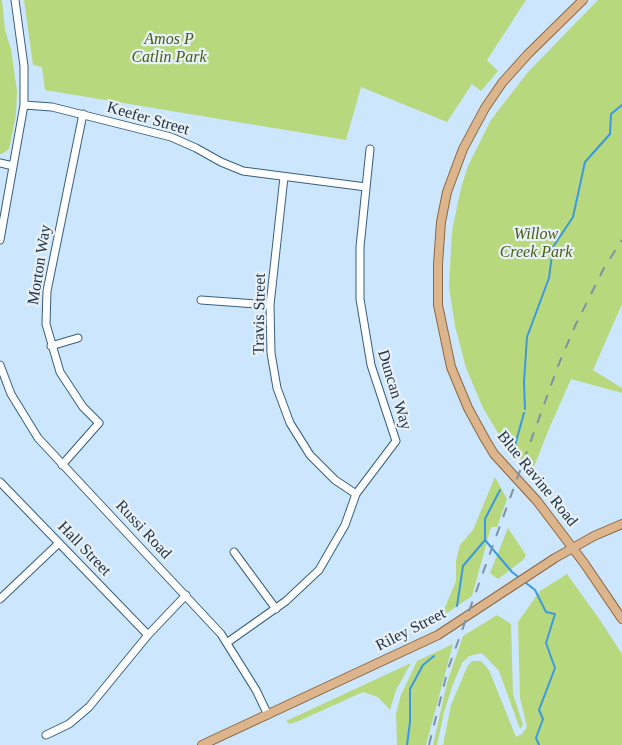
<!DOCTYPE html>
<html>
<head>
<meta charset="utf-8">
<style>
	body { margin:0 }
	canvas { display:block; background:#cce6fd }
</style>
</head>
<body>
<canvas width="622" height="745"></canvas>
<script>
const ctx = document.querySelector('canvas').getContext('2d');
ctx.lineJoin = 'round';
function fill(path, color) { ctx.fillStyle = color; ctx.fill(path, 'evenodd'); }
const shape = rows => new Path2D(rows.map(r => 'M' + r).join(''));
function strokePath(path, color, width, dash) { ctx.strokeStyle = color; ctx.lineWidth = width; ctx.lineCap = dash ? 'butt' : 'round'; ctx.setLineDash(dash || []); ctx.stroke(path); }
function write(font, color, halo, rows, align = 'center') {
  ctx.font = font + ' "Times New Roman",serif'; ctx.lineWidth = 4.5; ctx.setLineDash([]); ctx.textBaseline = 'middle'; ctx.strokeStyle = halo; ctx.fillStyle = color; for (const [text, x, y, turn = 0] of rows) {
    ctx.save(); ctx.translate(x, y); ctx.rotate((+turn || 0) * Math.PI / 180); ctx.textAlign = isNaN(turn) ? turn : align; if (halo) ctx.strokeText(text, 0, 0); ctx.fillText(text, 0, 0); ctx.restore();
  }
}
const green = shape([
	[0,0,2,0,5,30,11,49,17,91,16,115,9,149,2,154,0,154],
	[24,0,526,0,487,60,498,71,481,91,472,84,447,122,361,87,346,140,45,90,42,67,33,65],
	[598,0,622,0,622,304,593,370,622,388,622,393,571,379,548,431,532,472,498,433,483,408,466,368,455,326,449,287,452,231,461,188,468,166,491,120,528,72],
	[495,477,507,499,497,527,491,527,472,596,441,617,456,581,456,561,460,545,473,530],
	[508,528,526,555,523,560,498,579,490,573],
	[567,574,600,620,622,654,622,745,443,745,451,705,467,667,472,661,481,661,489,670,516,737,522,734,527,727,520,698,518,622,540,591],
	[497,615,511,624,513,694,523,725,520,729,499,671,482,653,469,656,462,663,453,684,444,712,437,745,433,745,447,683,463,636],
	[453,644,426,745,397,745,396,714,401,695,417,661],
	[411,663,396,690,390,710,378,697,363,692,301,720,290,724,286,721]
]);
const stream = shape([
	[525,409,524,382,527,337,549,278,553,247,573,217,585,162,610,134,611,114,622,105],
	[514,449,524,413],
	[485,540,512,572,535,590,546,612,555,614,546,643,555,668,539,710,543,719,536,738,539,745],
	[457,606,463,566,485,540,485,519,500,490],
	[407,745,410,722,410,689,423,665,434,656]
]);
const minor = shape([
	[24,105,52,107,171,137,196,148,221,162,243,171,366,187],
	[0,163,13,166],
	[284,177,270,305,271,353,277,388,290,423,310,455,335,480,356,494],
	[0,240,24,105,24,66,15,0],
	[201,300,270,305],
	[51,346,78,338],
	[0,365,11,394,38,438,221,634,256,690,268,715],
	[62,465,99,423,83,407,60,372,46,324,47,291,83,114],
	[0,482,148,635],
	[234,552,276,609],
	[0,599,59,543],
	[228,642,286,601,319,570,345,525,356,494,396,441,371,365,360,299,360,247,370,149],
	[46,735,69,724,89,707,148,635,186,595]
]);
const major = shape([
	[583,0,528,54,502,83,485,108,463,149,447,192,441,222,438,264,438,305,451,367,468,408,485,439,494,454,537,501,584,563,622,619],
	[202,745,438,635,555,558,594,536,622,524]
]);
const rail = shape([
	[429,745,448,669,558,366,575,326,604,268,622,240]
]);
const parkNames = [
	["Amos P",169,40],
	["Catlin Park",169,58],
	["Willow",536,235],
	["Creek Park",536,253]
];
const streetNames = [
	["Keefer Street",148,119,16],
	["Morton Way",40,265,-81],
	["Travis Street",260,314,-89],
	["Duncan Way",394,390,73],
	["Blue Ravine Road",537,479,51],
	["Russi Road",143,530,47],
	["Hall Street",84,549,46],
	["Riley Street",411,630,-27]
];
fill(green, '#b7d87d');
strokePath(stream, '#3a99e1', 2);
strokePath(minor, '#375f7f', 9);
strokePath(major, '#8b6841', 10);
strokePath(minor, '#fff', 7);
strokePath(major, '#dcb58c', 8);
strokePath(rail, '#7d93a6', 2, [10, 10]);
write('italic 16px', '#475d13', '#e8f1f8', parkNames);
write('16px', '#223342', '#e8f1f8', streetNames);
</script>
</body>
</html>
